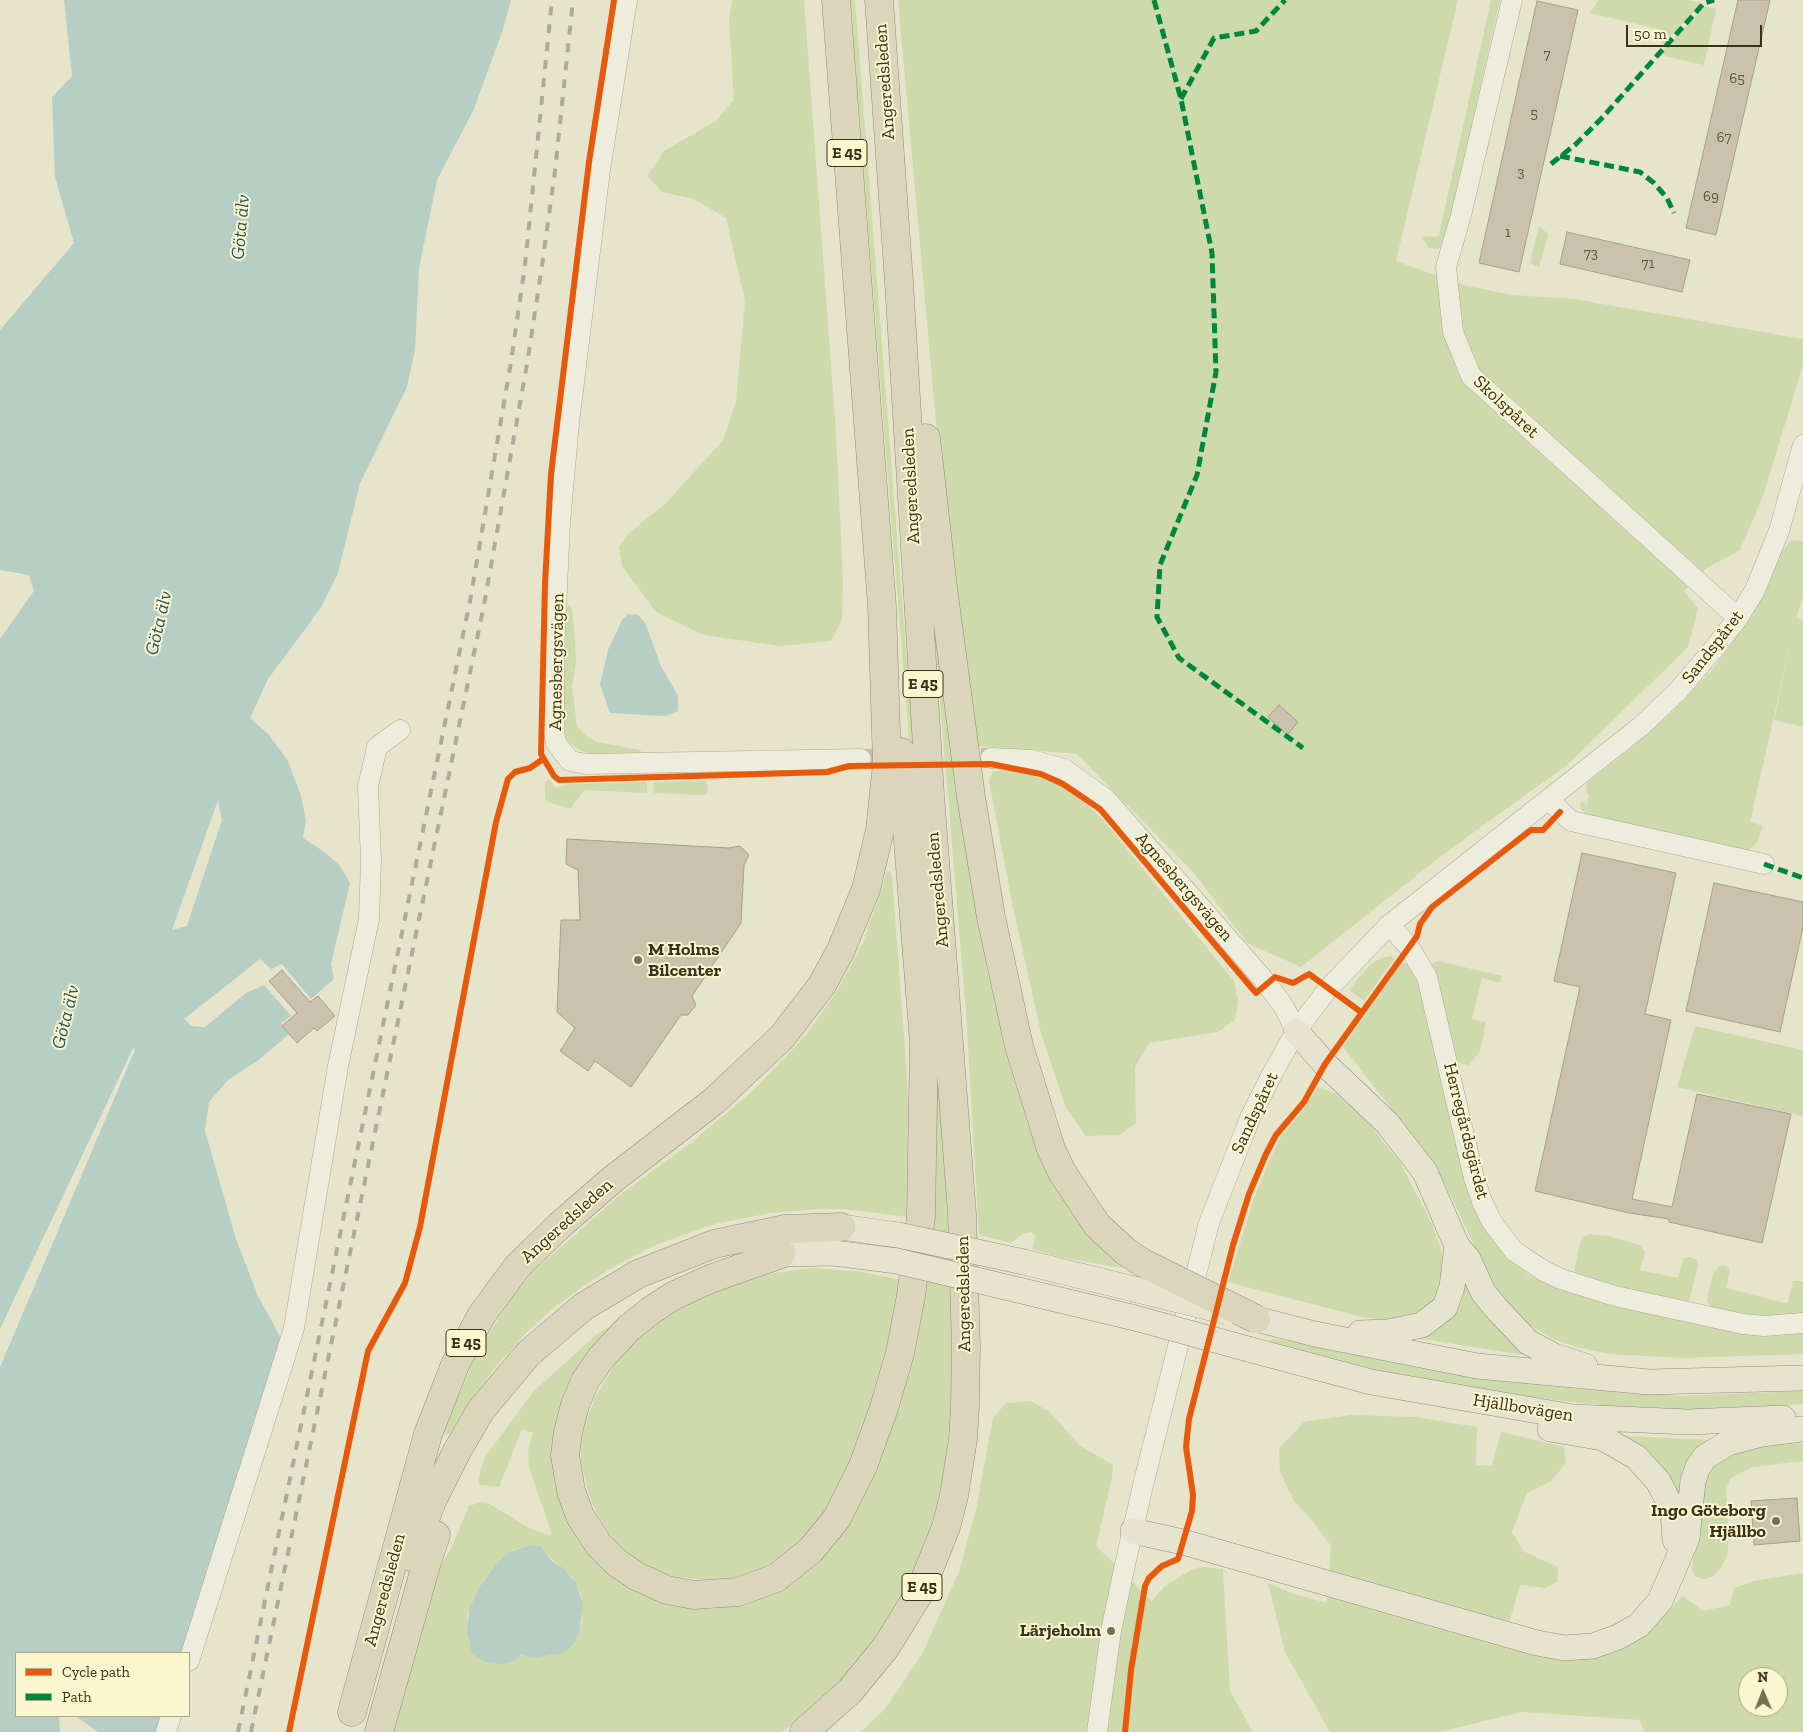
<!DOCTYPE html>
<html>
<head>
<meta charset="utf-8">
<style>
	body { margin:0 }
	#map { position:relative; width:1803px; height:1732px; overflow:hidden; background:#e6e4cb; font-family:"Zilla Slab",serif }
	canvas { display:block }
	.legend { position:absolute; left:15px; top:1652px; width:175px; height:65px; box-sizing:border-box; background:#f9f6d0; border:1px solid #ada788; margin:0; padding:6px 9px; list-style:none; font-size:15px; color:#3b311b }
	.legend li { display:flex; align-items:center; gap:10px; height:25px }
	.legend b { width:25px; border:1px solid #ada788 }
	.north { position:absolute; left:1738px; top:1667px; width:50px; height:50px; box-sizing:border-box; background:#f9f6d0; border:1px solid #ada788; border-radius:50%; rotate:359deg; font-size:14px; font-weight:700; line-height:20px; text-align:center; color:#3b311b }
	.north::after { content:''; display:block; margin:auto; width:18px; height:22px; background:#777059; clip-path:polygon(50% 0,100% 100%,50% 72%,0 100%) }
	.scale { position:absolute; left:1626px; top:25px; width:136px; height:22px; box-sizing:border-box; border:2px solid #3b311b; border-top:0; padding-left:6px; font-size:15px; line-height:18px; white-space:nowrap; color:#3b311b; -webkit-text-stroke:4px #f9f6d0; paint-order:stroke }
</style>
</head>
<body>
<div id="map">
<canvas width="1803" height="1732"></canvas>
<ul class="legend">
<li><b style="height:6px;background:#e8590c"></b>Cycle path</li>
<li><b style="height:6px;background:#00873e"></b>Path</li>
</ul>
<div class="north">N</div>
<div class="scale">50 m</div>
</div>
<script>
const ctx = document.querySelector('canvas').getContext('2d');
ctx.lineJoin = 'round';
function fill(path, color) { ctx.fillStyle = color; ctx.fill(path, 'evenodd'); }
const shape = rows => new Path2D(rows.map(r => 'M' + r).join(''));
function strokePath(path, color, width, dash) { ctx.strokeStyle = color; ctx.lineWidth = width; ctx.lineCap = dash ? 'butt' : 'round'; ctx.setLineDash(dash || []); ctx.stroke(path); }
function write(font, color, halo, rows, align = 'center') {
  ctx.font = font + ' "Zilla Slab",serif'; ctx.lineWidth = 4; ctx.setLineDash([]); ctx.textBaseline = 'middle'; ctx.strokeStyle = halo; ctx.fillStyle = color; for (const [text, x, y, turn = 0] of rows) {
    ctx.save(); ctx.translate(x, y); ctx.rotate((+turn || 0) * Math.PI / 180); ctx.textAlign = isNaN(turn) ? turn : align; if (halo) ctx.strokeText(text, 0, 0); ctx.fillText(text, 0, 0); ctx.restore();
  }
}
const green = shape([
	[732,0,804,0,836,432,843,580,842,620,831,641,781,646,703,635,656,612,622,566,619,547,628,534,667,502,723,440,736,401,745,301,726,218,694,199,662,192,647,176,664,151,716,121,734,99,729,21],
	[850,0,855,0,951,1225,952,1347,950,1421,945,1468,937,1508,910,1582,878,1636,843,1680,800,1719,781,1732,391,1732,437,1571,451,1549,469,1506,481,1502,488,1503,529,1528,549,1535,552,1534,529,1468,528,1450,533,1433,522,1429,499,1487,480,1485,478,1482,480,1472,485,1457,534,1391,598,1333,617,1323,567,1389,558,1411,552,1455,557,1487,571,1526,590,1555,628,1586,660,1602,678,1607,713,1609,749,1603,786,1588,816,1563,840,1536,862,1500,873,1473,905,1378,919,866],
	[536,1545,572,1577,581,1595,582,1623,559,1654,533,1658,469,1644,467,1615,479,1586,496,1564,509,1552,526,1546],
	[898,0,1458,0,1396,261,1463,285,1512,295,1574,299,1803,339,1803,365,1763,496,1740,550,1707,568,1684,591,1698,609,1688,647,1567,765,1441,856,1301,967,1247,943,1194,873,1077,754,965,745],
	[1491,0,1500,0,1444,246,1438,249,1429,248,1422,238,1426,236,1436,237,1439,235],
	[1599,0,1687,0,1702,3,1662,45,1663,30,1590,13],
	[1705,6,1716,9,1704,65,1665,56,1661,53],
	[1539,226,1548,234,1539,268,1530,263],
	[1791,540,1803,541,1803,598,1796,618,1803,620,1803,727,1774,720,1793,632,1750,822,1763,826,1757,843,1745,852,1587,815,1580,808,1581,802,1587,804,1589,794,1586,793,1587,783,1634,746,1672,712,1713,669,1742,629,1781,552],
	[928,558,1015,1067,1123,1268,1060,1257,1032,1249,1036,1236,1031,1232,1022,1234,1011,1243,979,1235,966,1012],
	[569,605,572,608,575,642,576,662,572,687,577,726,585,735,597,742,640,750,644,755,592,755,575,748,565,737,562,686,565,610],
	[1008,770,1041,773,1064,781,1104,821,1234,981,1238,1001,1235,1020,1218,1032,1149,1043,1135,1067,1136,1123,1119,1135,1086,1136,1066,1108,1041,1033,1012,903,989,781,993,771],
	[549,779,555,788,571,784,647,782,647,793,584,790,571,808,567,808,548,802,545,798,545,782],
	[706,781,708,786,706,795,654,793,653,791,654,782],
	[887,871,890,871,892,876,906,1062,910,1134,908,1217,845,1209,818,1209,771,1213,714,1224,658,1244,613,1267,585,1285,556,1306,530,1329,492,1371,450,1433,445,1435,443,1431,477,1353,512,1297,532,1273,621,1194,692,1142,755,1089,808,1033,839,988,863,943],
	[1385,957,1392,956,1394,959,1364,1001,1349,990,1367,968,1375,961],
	[1438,961,1502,976,1500,983,1482,978,1472,1019,1486,1022,1480,1051,1469,1065,1459,1063,1455,1059,1439,983,1432,966,1433,963],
	[1402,963,1409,964,1417,977,1433,1034,1513,1260,1527,1274,1545,1283,1572,1292,1803,1331,1803,1354,1683,1358,1610,1354,1576,1347,1553,1339,1519,1319,1498,1296,1449,1192,1430,1158,1343,1047],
	[1695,1026,1803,1050,1803,1116,1677,1087],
	[1318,1087,1336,1094,1370,1125,1401,1164,1432,1224,1445,1262,1439,1297,1423,1314,1396,1321,1358,1316,1228,1282,1254,1198,1271,1157,1281,1136,1301,1113],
	[1589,1234,1608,1236,1640,1245,1645,1252,1640,1270,1678,1278,1683,1258,1689,1257,1697,1260,1698,1266,1689,1301,1682,1302,1588,1281,1575,1274,1574,1270,1580,1243,1582,1237],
	[1720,1266,1726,1266,1730,1270,1726,1288,1785,1303,1788,1302,1793,1281,1803,1281,1803,1315,1752,1317,1711,1308,1707,1301,1713,1273],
	[811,1268,856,1271,903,1280,879,1384,849,1469,817,1526,782,1557,760,1570,737,1578,717,1581,678,1577,660,1572,632,1557,619,1546,599,1518,589,1495,581,1462,581,1440,585,1424,595,1398,614,1366,645,1328,703,1292,759,1275],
	[1464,1277,1530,1356,1422,1339],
	[1272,1338,1497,1379,1557,1387,1680,1396,1803,1391,1803,1404,1699,1410,1620,1407,1508,1395,1395,1375,1271,1343],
	[1030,1401,1050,1412,1079,1445,1113,1465,1112,1478,1096,1546,1152,1601,1164,1587,1192,1569,1204,1567,1223,1569,1230,1691,1253,1732,861,1732,886,1708,922,1654,959,1572,976,1510,993,1418,1006,1403],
	[1350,1415,1416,1417,1477,1427,1476,1465,1492,1466,1501,1432,1564,1447,1566,1463,1551,1481,1527,1493,1512,1532,1523,1551,1558,1567,1557,1582,1545,1588,1520,1585,1506,1633,1559,1647,1653,1625,1683,1596,1703,1611,1730,1605,1734,1588,1754,1581,1803,1573,1803,1732,1644,1732,1640,1720,1522,1712,1439,1732,1330,1732,1285,1652,1268,1583,1294,1594,1327,1603,1331,1546,1315,1524,1294,1501,1280,1472,1279,1448,1304,1422],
	[1748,1677,1778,1677,1778,1707,1748,1707],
	[1623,1437,1626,1436,1711,1440,1679,1495],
	[1803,1443,1803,1461,1752,1467,1731,1478,1726,1489,1729,1540,1727,1555,1720,1569,1712,1577,1704,1579,1696,1577,1692,1570,1702,1479,1722,1456,1765,1446]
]);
const water = shape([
	[64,0,511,0,502,32,474,109,437,180,419,268,415,350,407,387,360,483,338,573,320,609,268,679,250,718,269,735,288,761,301,796,306,821,303,838,326,853,340,866,350,883,331,964,334,979,311,999,282,964,271,969,260,959,184,1019,192,1026,205,1027,246,993,264,985,291,1016,281,1023,289,1034,260,1059,228,1080,209,1102,205,1131,236,1239,258,1296,281,1338,182,1653,16,1653,16,1716,59,1716,60,1732,0,1732,0,1367,134,1052,134,1046,0,1329,0,639,34,591,29,575,0,570,0,330,74,243,55,177,52,97,72,76],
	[218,800,222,820,187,926,172,930],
	[628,614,638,615,645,623,661,666,678,696,678,711,665,716,610,713,600,684,608,650,622,620],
	[536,1545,541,1547,552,1561,563,1568,576,1583,583,1605,579,1632,575,1642,566,1651,559,1654,533,1658,521,1655,514,1661,501,1664,486,1662,472,1654,467,1631,469,1610,479,1587,496,1564,509,1552,527,1546],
	[76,1716,162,1716,156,1732,98,1732]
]);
const building = shape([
	[1738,0,1770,0,1716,235,1686,228,1738,0],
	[1537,1,1578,10,1519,272,1479,263,1537,1],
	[1567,232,1690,260,1682,292,1560,264,1567,232],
	[1279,705,1298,722,1287,735,1268,717,1279,705],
	[567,839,729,848,740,846,749,855,744,865,741,923,692,996,696,1005,688,1015,681,1015,631,1087,595,1061,588,1071,560,1051,575,1028,557,1012,561,920,580,920,578,870,566,864,567,839],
	[1582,853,1676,873,1645,1014,1671,1020,1632,1199,1672,1207,1697,1094,1791,1114,1762,1243,1669,1222,1669,1219,1629,1213,1535,1191,1580,987,1554,981,1582,853],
	[1714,883,1803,902,1803,927,1780,1032,1686,1011,1714,883],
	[282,970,310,1002,318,996,335,1016,317,1031,314,1028,297,1043,282,1026,297,1013,269,981,282,970],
	[1797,1498,1800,1541,1754,1545,1751,1501,1797,1498]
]);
const minorTunnel = shape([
	[861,759,991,758]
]);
const minor = shape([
	[627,0,600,170,569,423,560,522,554,652,554,733,556,743,570,761,586,764,861,759],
	[1512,0,1461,215,1446,267,1453,332,1471,376,1738,618],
	[991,758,1032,760,1064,769,1106,799,1264,980,1284,1007,1296,1031],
	[1549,800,1571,821,1764,864],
	[1389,925,1409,947,1427,977,1474,1178,1483,1204,1492,1222,1514,1251,1544,1271,1561,1279,1615,1296,1743,1324,1764,1326,1803,1323],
	[189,1661,294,1328,338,1066,369,919,371,860,368,786,377,747,400,730],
	[166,1732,171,1716],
	[1097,1732,1111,1631,1124,1569,1144,1481,1209,1223,1250,1118,1271,1076,1296,1031,1328,989,1389,925,1640,727,1678,691,1712,651,1738,618,1755,590,1779,531,1803,445]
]);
const major = shape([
	[1296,1031,1325,1064,1387,1123,1425,1172,1457,1246,1468,1259,1483,1292,1496,1308,1528,1342,1554,1356,1585,1366],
	[841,1227,898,1235],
	[781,1254,834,1253,897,1261],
	[1256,1319,1315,1334,1477,1366,1649,1382,1803,1378],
	[1360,1333,1388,1332,1422,1325,1445,1307,1452,1287,1457,1246],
	[1248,1349,1371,1382,1573,1417,1688,1422,1783,1418],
	[1550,1429,1603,1438,1636,1457,1658,1481,1673,1510,1675,1540],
	[1133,1531,1183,1542,1537,1643,1564,1648,1593,1646,1618,1637,1639,1625,1660,1601,1687,1538,1693,1481,1698,1467,1705,1457,1728,1443,1762,1434,1803,1429]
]);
const highway = shape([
	[926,438,943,588,971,797,991,917,1019,1046,1051,1149,1062,1172,1097,1225,1125,1251,1143,1263],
	[781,1254,710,1279,673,1296,650,1311,629,1328,601,1358,585,1381,575,1405,568,1432,565,1455,571,1491,580,1516,599,1545,616,1562,636,1576,667,1590,694,1595,738,1592,776,1578,811,1550,837,1518,863,1466,884,1408,900,1353,911,1296,921,1216,924,1043,901,752],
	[411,1557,432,1501,457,1451,481,1410,528,1354,583,1307,638,1274,714,1244,785,1229,841,1227],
	[352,1712,428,1434,455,1365,481,1316,517,1267,560,1225,613,1179,714,1101,782,1037,822,985,841,950,866,889,880,830,887,764,882,606,836,0],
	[379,1732,426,1565,436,1535],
	[804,1732,850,1691,886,1647,920,1592,946,1527,954,1496,963,1439,965,1406,966,1346,962,1214,930,795,899,282,879,0]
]);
const rail = shape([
	[238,1732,470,601,511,362,525,265,552,0],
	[251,1732,484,605,527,364,542,266,555,171,573,0]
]);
const majorBridge = shape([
	[898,1235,1024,1262,1227,1312],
	[897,1261,1135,1318,1248,1349]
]);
const highwayBridge = shape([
	[1143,1263,1256,1319]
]);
const quiet = shape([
	[1154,0,1181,99,1212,253,1216,372,1197,475,1160,565,1157,617,1179,658,1303,748],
	[1181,99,1214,38,1256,31,1285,0],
	[1560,156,1640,172,1654,183,1667,198,1674,213],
	[1551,164,1576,144,1601,119,1704,3,1714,0],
	[1764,864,1803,878]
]);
const cycleway = shape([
	[614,0,589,162,551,474,545,584,541,754,554,776,559,780,827,772,849,766,991,764,1041,774,1063,784,1100,809,1256,993,1275,977,1293,983,1309,974,1361,1012],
	[289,1732,368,1351,405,1283,420,1227,496,822,508,779,515,772,530,768,543,759],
	[1125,1732,1131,1670,1145,1586,1149,1578,1162,1566,1178,1559,1192,1511,1193,1495,1186,1447,1189,1419,1233,1245,1249,1194,1266,1154,1276,1135,1304,1102,1325,1064,1417,936,1420,924,1432,907,1531,830,1543,830,1560,812]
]);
const markers = [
	[638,960,5,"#777059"],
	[1776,1521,5,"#777059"],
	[1111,1631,5,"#777059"]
];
const numberNames = [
	["7",1547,55],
	["65",1737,79],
	["5",1534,114],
	["67",1724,138],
	["3",1521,173],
	["69",1711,197],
	["1",1508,233],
	["73",1591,254],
	["71",1648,264]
];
const shields = [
	[847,153,40],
	[923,684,40],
	[466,1343,40],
	[922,1587,40]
];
const shieldNames = [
	["E 45",847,153],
	["E 45",923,684],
	["E 45",466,1343],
	["E 45",922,1587]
];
const streetNames = [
	["Angeredsleden",885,82,-94],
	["Skolspåret",1506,407,43],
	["Angeredsleden",911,486,-93],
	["Sandspåret",1713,647,-52],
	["Agnesbergsvägen",557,662,-89],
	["Agnesbergsvägen",1184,887,49],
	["Angeredsleden",938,890,-95],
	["Sandspåret",1255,1113,-65],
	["Herregårdsgärdet",1466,1131,76],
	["Angeredsleden",567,1221,-42],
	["Angeredsleden",964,1294,-91],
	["Hjällbovägen",1523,1408,9],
	["Angeredsleden",385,1590,-75]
];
const poiNames = [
	["M Holms",648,950,"left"],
	["Bilcenter",648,971,"left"],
	["Ingo Göteborg",1766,1511],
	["Hjällbo",1766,1532],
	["Lärjeholm",1101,1631]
];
const waterNames = [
	["Göta älv",241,227,-85],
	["Göta älv",159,623,-77],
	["Göta älv",66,1017,-76]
];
fill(green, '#cfdaac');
fill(water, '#b7cec4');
fill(building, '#cac2ac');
strokePath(building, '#a79f8a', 1);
strokePath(minorTunnel, '#c4c0a8', 20, [20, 10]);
strokePath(minor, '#aba894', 21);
strokePath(major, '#908d7b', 26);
strokePath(highway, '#908d7b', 29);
strokePath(minor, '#eeecdd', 20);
strokePath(major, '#e6e3ce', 25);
strokePath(highway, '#dad5bb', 28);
strokePath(rail, '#adab9d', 4, [9, 9]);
strokePath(majorBridge, '#908d7b', 26, []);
strokePath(highwayBridge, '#908d7b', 29, []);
strokePath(majorBridge, '#e6e3ce', 25);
strokePath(highwayBridge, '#dad5bb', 28);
strokePath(quiet, '#00873e', 5, [10, 5]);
strokePath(cycleway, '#e8590c', 6);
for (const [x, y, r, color] of markers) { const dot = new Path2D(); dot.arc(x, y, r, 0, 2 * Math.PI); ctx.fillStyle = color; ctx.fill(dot); strokePath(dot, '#f9f6d0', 2); }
write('15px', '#5f553f', null, numberNames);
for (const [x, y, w] of shields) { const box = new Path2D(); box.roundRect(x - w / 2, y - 13.5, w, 27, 4); ctx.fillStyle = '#f9f6d0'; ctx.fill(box); strokePath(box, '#3b311b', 1); }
write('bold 16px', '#3b311b', null, shieldNames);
write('18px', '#3b311b', '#f9f6d0', streetNames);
write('bold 18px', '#3b311b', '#f9f6d0', poiNames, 'right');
write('italic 19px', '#29555d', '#f9f6d0', waterNames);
</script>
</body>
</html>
